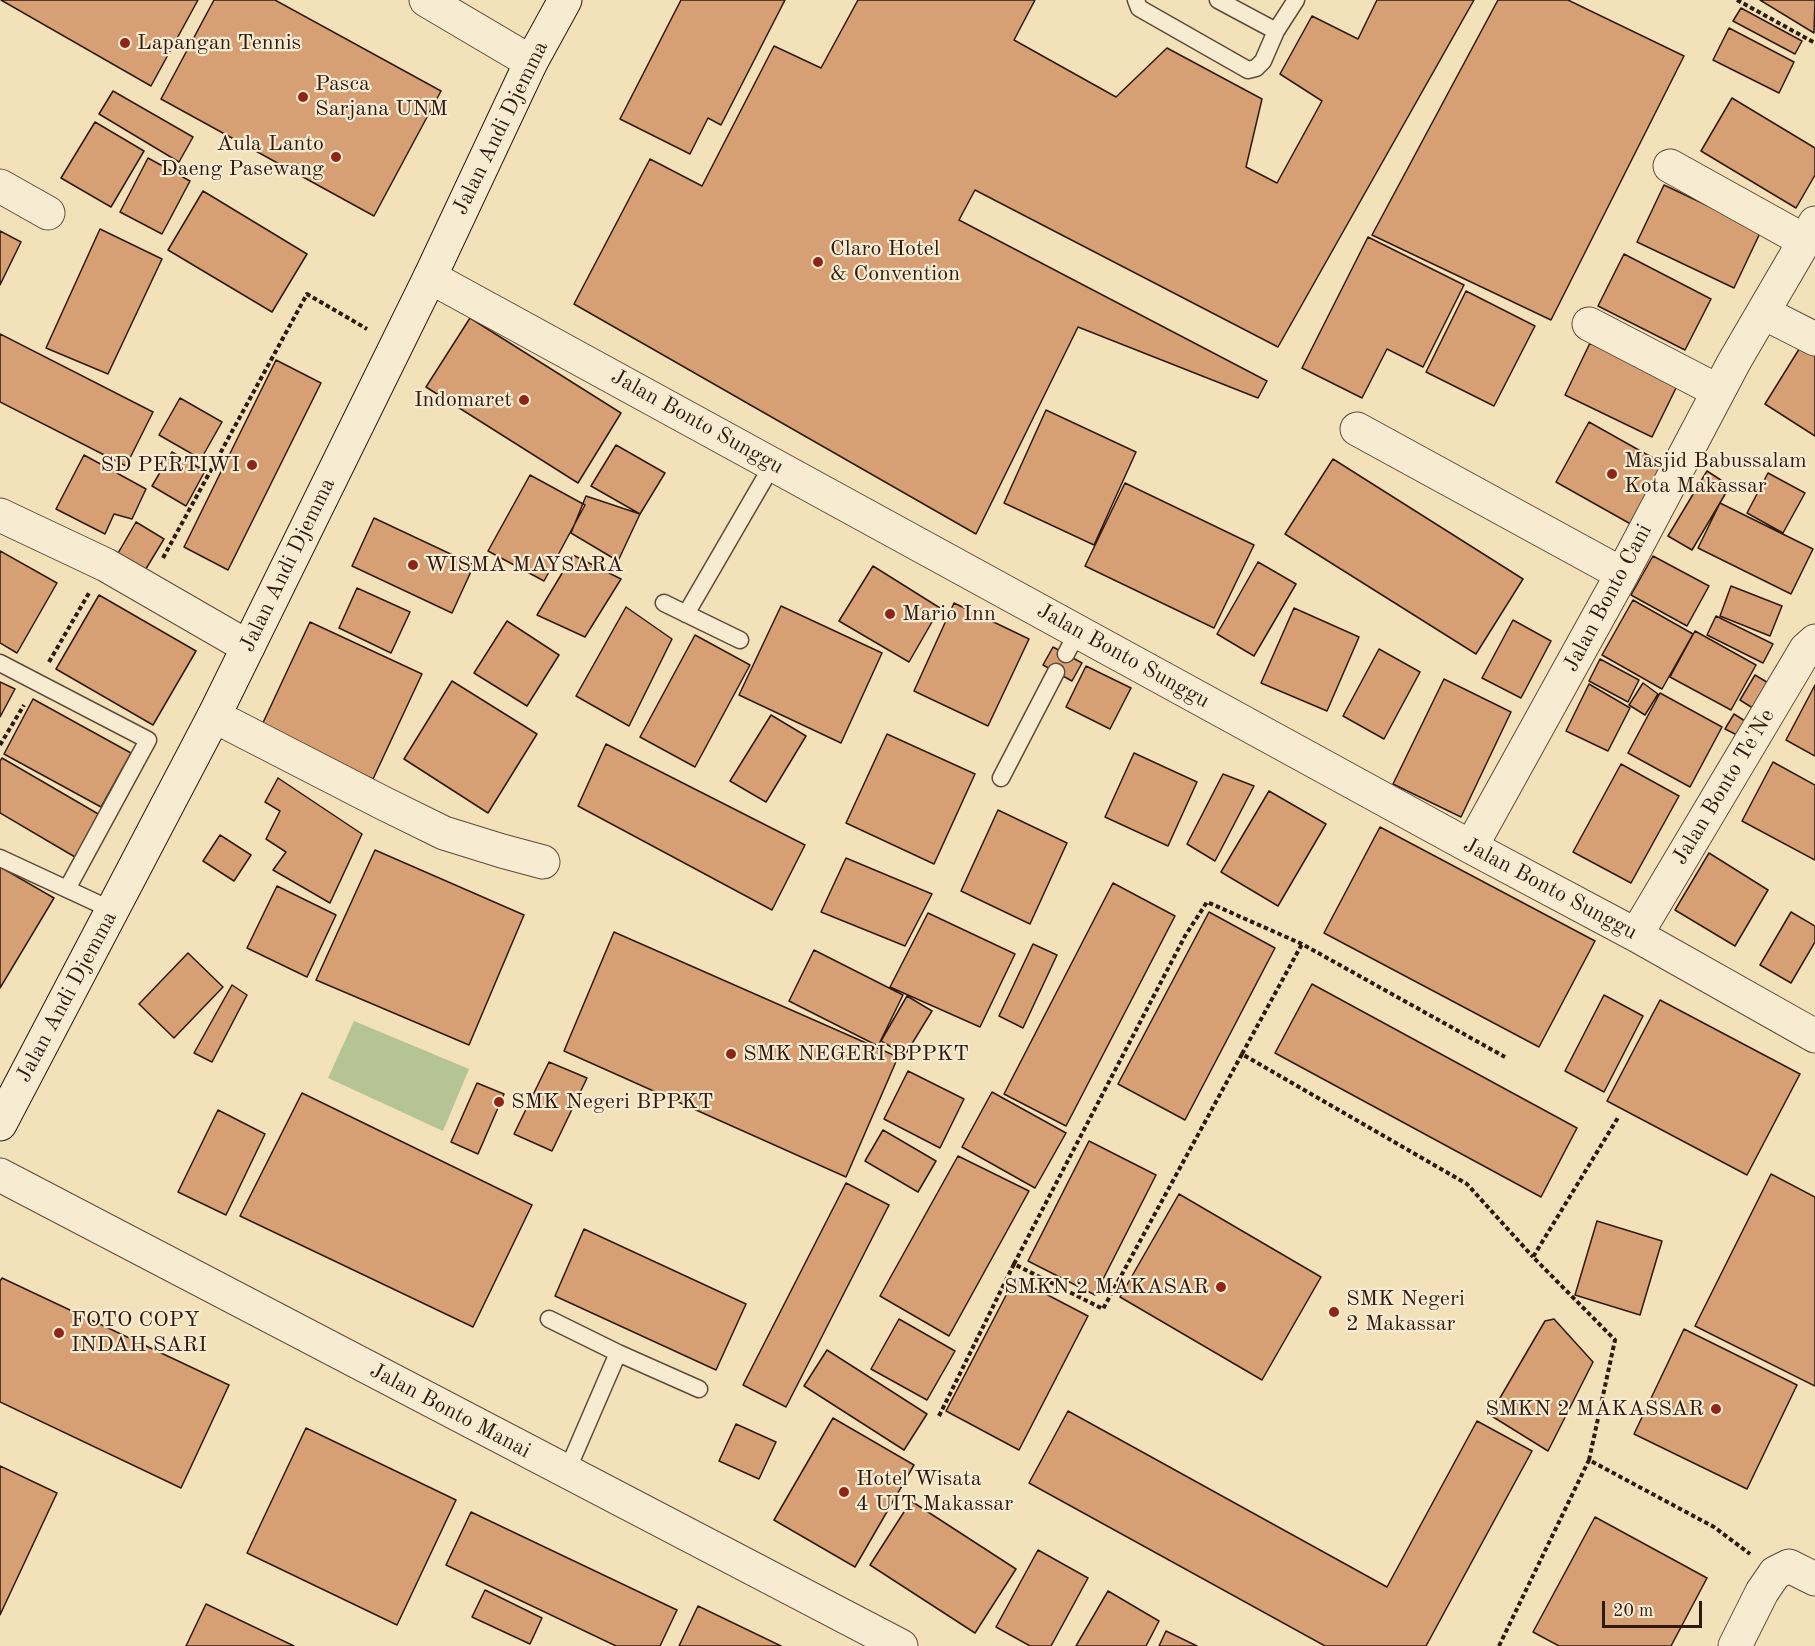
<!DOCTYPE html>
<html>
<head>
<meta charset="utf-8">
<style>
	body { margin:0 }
	#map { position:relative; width:1815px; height:1646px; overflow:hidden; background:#f2e1b9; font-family:"Old Standard TT",serif }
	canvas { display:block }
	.scale { position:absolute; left:1602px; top:1601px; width:100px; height:27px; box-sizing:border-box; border:3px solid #301910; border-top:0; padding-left:8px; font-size:18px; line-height:21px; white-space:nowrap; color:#301910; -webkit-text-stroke:4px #f7ecd2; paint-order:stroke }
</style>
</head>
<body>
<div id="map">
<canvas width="1815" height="1646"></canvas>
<div class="scale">20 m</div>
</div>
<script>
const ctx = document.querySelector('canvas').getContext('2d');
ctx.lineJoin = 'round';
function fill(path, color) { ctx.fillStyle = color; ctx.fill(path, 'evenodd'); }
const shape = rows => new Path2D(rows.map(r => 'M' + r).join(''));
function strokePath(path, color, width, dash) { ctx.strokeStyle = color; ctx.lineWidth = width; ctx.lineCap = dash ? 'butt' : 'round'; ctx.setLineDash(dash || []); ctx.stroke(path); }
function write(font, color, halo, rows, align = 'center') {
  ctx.font = font + ' "Old Standard TT",serif'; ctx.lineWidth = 4.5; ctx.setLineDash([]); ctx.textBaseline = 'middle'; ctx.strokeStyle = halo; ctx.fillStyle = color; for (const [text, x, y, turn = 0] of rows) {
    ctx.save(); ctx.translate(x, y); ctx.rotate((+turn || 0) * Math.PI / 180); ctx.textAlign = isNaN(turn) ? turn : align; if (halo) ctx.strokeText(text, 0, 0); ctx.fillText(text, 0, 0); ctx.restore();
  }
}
const green = shape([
	[354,1021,469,1069,443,1131,328,1078]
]);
const building = shape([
	[1,0,198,0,151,86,1,0],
	[214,0,275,0,441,91,374,216,161,99,214,0],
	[681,0,785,0,721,125,708,118,690,154,620,119,681,0],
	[858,0,1035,0,1014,40,1116,97,1167,48,1262,99,1246,167,1277,183,1322,101,1280,74,1312,16,1358,39,1377,0,1474,0,1278,347,975,190,959,220,1267,381,1258,398,1078,327,976,534,574,304,650,159,702,186,774,46,821,68,858,0],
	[1498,0,1568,0,1684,56,1551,320,1372,235,1498,0],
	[1760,0,1815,0,1814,33,1760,0],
	[1741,8,1802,41,1795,54,1733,21,1741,8],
	[1729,28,1794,62,1779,93,1713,60,1729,28],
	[113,91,193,137,179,162,99,114,113,91],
	[1732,98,1815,148,1815,175,1796,208,1701,151,1732,98],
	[95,122,144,151,111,207,61,178,95,122],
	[148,158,190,181,162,234,120,212,148,158],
	[1664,185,1761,231,1734,288,1637,242,1664,185],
	[203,191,307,254,272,312,168,250,203,191],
	[100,229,162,259,108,374,46,348,100,229],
	[0,231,21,242,0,285,0,231],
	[1368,237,1464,285,1423,367,1387,349,1362,398,1302,368,1368,237],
	[1624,254,1711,299,1685,350,1598,306,1624,254],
	[1466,291,1535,326,1494,406,1426,372,1466,291],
	[470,318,621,413,578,483,426,387,470,318],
	[0,334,153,412,126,466,0,402,0,334],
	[1590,343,1677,386,1652,437,1565,395,1590,343],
	[1801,346,1815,355,1815,436,1765,404,1801,346],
	[276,360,321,383,228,570,184,547,276,360],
	[180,398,222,422,201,459,159,435,180,398],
	[1046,410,1136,452,1094,545,1004,503,1046,410],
	[1589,422,1669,467,1636,527,1556,482,1589,422],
	[616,445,665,473,640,514,591,486,616,445],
	[172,452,205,471,186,506,152,486,172,452],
	[84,455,146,489,132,519,114,514,105,534,56,509,84,455],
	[1333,459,1523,579,1476,654,1285,534,1333,459],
	[1707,471,1730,486,1692,550,1668,536,1707,471],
	[1768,473,1805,493,1783,533,1747,513,1768,473],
	[530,475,585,505,544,581,488,551,530,475],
	[1125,483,1254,545,1214,628,1085,566,1125,483],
	[586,496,640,514,618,561,571,533,586,496],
	[1720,503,1813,549,1791,594,1698,548,1720,503],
	[374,518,474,565,452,613,352,566,374,518],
	[136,522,164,539,144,572,117,555,136,522],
	[0,551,57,583,17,653,0,643,0,551],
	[573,555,621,579,585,637,537,615,573,555],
	[1653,556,1709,586,1687,626,1631,595,1653,556],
	[1258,562,1296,584,1254,656,1217,634,1258,562],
	[873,566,940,608,909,662,839,621,873,566],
	[1731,586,1782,606,1770,636,1720,616,1731,586],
	[357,588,410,612,391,653,339,628,357,588],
	[99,595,196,651,153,725,56,669,99,595],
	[1633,600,1693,634,1662,689,1602,655,1633,600],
	[954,603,1029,639,988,726,914,691,954,603],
	[781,606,882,653,841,743,739,695,781,606],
	[626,607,672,639,629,726,576,696,626,607],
	[1294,608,1359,637,1327,711,1261,683,1294,608],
	[1716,616,1773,644,1763,663,1707,635,1716,616],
	[1513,620,1551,641,1521,698,1482,678,1513,620],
	[507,621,559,655,527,706,474,673,507,621],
	[310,622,422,674,373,779,261,727,310,622],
	[1695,631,1756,665,1731,710,1670,677,1695,631],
	[695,635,750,665,695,767,640,737,695,635],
	[1053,647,1082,663,1072,681,1043,665,1053,647],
	[1379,649,1420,672,1384,739,1343,716,1379,649],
	[1600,659,1639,680,1628,702,1589,681,1600,659],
	[1086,666,1131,688,1110,729,1066,707,1086,666],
	[1755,675,1775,687,1759,712,1740,700,1755,675],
	[1444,679,1511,712,1461,817,1393,784,1444,679],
	[452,681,537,734,488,813,404,759,452,681],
	[0,682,15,689,0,717,0,682],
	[1643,683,1658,694,1645,715,1629,705,1643,683],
	[1589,684,1630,708,1608,751,1566,731,1589,684],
	[1815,685,1815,756,1786,740,1815,685],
	[1660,693,1722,727,1690,787,1628,753,1660,693],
	[33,699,131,753,101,807,4,754,33,699],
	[1734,714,1745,721,1737,735,1725,729,1734,714],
	[771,715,806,736,766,802,730,781,771,715],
	[887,734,975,774,934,864,846,823,887,734],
	[606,744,805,845,772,910,578,806,606,744],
	[1134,753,1197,782,1168,846,1105,817,1134,753],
	[2,758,100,815,75,857,0,813,0,761,2,758],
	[1773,762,1815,785,1815,860,1742,821,1773,762],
	[1621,764,1679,796,1631,883,1573,852,1621,764],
	[1223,774,1254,786,1215,861,1187,844,1223,774],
	[278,778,362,834,330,903,273,870,286,852,266,839,280,811,265,802,278,778],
	[1269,791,1326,824,1278,906,1221,872,1269,791],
	[998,810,1067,843,1030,924,961,891,998,810],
	[1380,827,1595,941,1539,1047,1324,933,1380,827],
	[220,835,251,855,234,881,203,861,220,835],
	[375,850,524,915,469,1045,316,980,375,850],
	[1709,853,1768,890,1735,946,1675,910,1709,853],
	[846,858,932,894,905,946,821,912,846,858],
	[0,867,54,898,0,988,0,867],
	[1113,883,1175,916,1066,1126,1004,1094,1113,883],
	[277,886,336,915,307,977,247,948,277,886],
	[1209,912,1275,948,1185,1120,1118,1084,1209,912],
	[1791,912,1815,926,1815,942,1791,983,1760,965,1791,912],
	[928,913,1015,954,980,1027,890,987,928,913],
	[614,932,898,1057,846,1177,564,1051,614,932],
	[1033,944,1057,955,1023,1028,999,1016,1033,944],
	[814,950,903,995,878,1046,789,1001,814,950],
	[188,953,223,987,174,1038,139,1004,188,953],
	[1312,984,1577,1128,1541,1197,1275,1053,1312,984],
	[232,985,247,995,212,1062,194,1053,232,985],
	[1604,995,1643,1016,1604,1092,1565,1071,1604,995],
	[907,996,932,1011,905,1055,881,1041,907,996],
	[1660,1000,1800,1074,1747,1175,1607,1101,1660,1000],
	[549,1062,587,1078,552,1151,514,1134,549,1062],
	[908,1071,964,1099,940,1148,884,1119,908,1071],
	[477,1083,504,1094,478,1154,451,1142,477,1083],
	[992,1092,1066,1133,1035,1188,962,1147,992,1092],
	[302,1093,532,1205,473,1327,240,1216,302,1093],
	[218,1110,265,1134,226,1215,178,1192,218,1110],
	[883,1130,936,1161,918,1192,865,1161,883,1130],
	[1089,1141,1156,1175,1095,1295,1028,1261,1089,1141],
	[958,1156,1029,1191,949,1336,880,1296,958,1156],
	[1771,1174,1815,1197,1815,1386,1695,1326,1771,1174],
	[846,1183,889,1205,786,1407,743,1385,846,1183],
	[1179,1194,1321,1277,1262,1380,1120,1297,1179,1194],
	[1597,1221,1662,1241,1640,1315,1575,1295,1597,1221],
	[584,1229,746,1304,716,1370,555,1296,584,1229],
	[2,1278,229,1385,181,1488,0,1402,0,1281,2,1278],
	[1015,1278,1088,1316,1019,1450,946,1411,1015,1278],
	[899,1319,955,1351,927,1400,871,1369,899,1319],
	[1554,1319,1593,1362,1548,1451,1490,1415,1545,1321,1554,1319],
	[1684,1329,1797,1385,1747,1489,1634,1434,1684,1329],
	[827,1350,927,1414,904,1450,804,1386,827,1350],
	[1068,1411,1387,1587,1477,1421,1532,1451,1426,1646,1325,1646,1029,1483,1068,1411],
	[833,1418,914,1465,855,1567,774,1520,833,1418],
	[736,1424,776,1442,759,1479,719,1461,736,1424],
	[306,1428,456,1500,397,1625,247,1553,306,1428],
	[0,1466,57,1493,0,1615,0,1466],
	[911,1501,1016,1569,975,1633,870,1565,911,1501],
	[471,1512,677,1610,660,1646,616,1646,446,1565,471,1512],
	[1595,1517,1707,1578,1671,1646,1559,1646,1533,1632,1595,1517],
	[1038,1550,1088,1578,1051,1646,1030,1646,996,1627,1038,1550],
	[485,1590,542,1618,530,1644,472,1617,485,1590],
	[1108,1591,1159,1621,1146,1646,1076,1646,1108,1591],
	[206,1604,294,1646,186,1646,206,1604],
	[698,1606,781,1646,679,1646,698,1606],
	[1166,1631,1197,1646,1159,1646,1166,1631]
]);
const path = shape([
	[1737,0,1815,43],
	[163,558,307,294,367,329],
	[49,662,89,593],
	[0,745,24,705],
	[1242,1054,1302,944],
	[1014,1264,1185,936,1207,902,1302,944,1505,1057],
	[939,1416,1014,1264,1103,1309,1242,1054,1467,1184,1533,1257],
	[1589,1460,1615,1340,1533,1257,1619,1116],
	[1499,1646,1589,1460,1714,1527,1750,1554]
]);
const lane = shape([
	[1136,0,1139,8,1248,70,1256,68,1263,61,1276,31,1296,0],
	[1218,0,1276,31],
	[664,603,740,640],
	[686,614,773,464],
	[1066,654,1078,631],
	[0,663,148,740,67,889],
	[1001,778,1056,672],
	[0,858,112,910],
	[549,1319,618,1353,699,1389],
	[567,1471,618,1353]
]);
const street = shape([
	[426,0,531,62],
	[1670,166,1805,241],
	[0,186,48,213],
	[430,277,1471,847,1636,935,1815,1036],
	[1764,313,1815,339],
	[1589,324,1718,391],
	[1357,429,1622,574],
	[0,515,106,565,248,647],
	[214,716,383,803,444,833,502,851,543,862],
	[1471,847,1622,574,1734,362,1815,223],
	[1636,935,1806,649,1815,641],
	[0,1175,901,1646],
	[1735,1646,1762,1592,1775,1573,1789,1566,1815,1579]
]);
const secondary = shape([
	[0,1124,214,716,430,277,531,62,565,0]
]);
const markers = [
	[125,43,6,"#8f2418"],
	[303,97,6,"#8f2418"],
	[336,157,6,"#8f2418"],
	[818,262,6,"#8f2418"],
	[524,400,6,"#8f2418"],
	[252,465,6,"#8f2418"],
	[1612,474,6,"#8f2418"],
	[413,565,6,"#8f2418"],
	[890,614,6,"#8f2418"],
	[731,1054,6,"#8f2418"],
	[499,1102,6,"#8f2418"],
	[1221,1287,6,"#8f2418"],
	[1334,1312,6,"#8f2418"],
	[59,1333,6,"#8f2418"],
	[1716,1409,6,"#8f2418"],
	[844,1492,6,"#8f2418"]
];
const poiNames = [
	["Lapangan Tennis",137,43],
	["Pasca",315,84],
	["Sarjana UNM",315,109],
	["Aula Lanto",324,144,"right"],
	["Daeng Pasewang",324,169,"right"],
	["Claro Hotel",830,249],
	["& Convention",830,274],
	["Indomaret",512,400,"right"],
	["Masjid Babussalam",1624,461],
	["Kota Makassar",1624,486],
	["SD PERTIWI",240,465,"right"],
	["WISMA MAYSARA",425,565],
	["Mario Inn",902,614],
	["SMK NEGERI BPPKT",743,1054],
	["SMK Negeri BPPKT",511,1102],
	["SMKN 2 MAKASAR",1209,1287,"right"],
	["SMK Negeri",1346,1299],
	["2 Makassar",1346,1324],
	["FOTO COPY",71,1320],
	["INDAH SARI",71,1345],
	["SMKN 2 MAKASSAR",1704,1409,"right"],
	["Hotel Wisata",856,1479],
	["4 UIT Makassar",856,1504]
];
const streetNames = [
	["Jalan Andi Djemma",501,128,-64],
	["Jalan Bonto Sunggu",697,422,29],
	["Jalan Andi Djemma",288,565,-64],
	["Jalan Bonto Cani",1608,598,-62],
	["Jalan Bonto Sunggu",1123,656,29],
	["Jalan Bonto Te'Ne",1724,787,-59],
	["Jalan Bonto Sunggu",1550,889,28],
	["Jalan Andi Djemma",67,997,-62],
	["Jalan Bonto Manai",450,1411,28]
];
fill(green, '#b5c494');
fill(building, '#d6a074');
strokePath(building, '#301910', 1.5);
strokePath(lane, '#604b3a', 19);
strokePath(street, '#604b3a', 35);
strokePath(secondary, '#301910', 35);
strokePath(path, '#301910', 4, [4.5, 3]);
strokePath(lane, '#f7ecd2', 16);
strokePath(street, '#f7ecd2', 33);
strokePath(secondary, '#f7ecd2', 33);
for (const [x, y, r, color] of markers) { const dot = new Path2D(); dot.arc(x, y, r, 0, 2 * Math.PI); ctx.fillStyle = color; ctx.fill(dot); strokePath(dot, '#f7ecd2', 2); }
write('22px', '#301910', '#f7ecd2', poiNames, 'left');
write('22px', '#301910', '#f7ecd2', streetNames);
</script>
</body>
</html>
